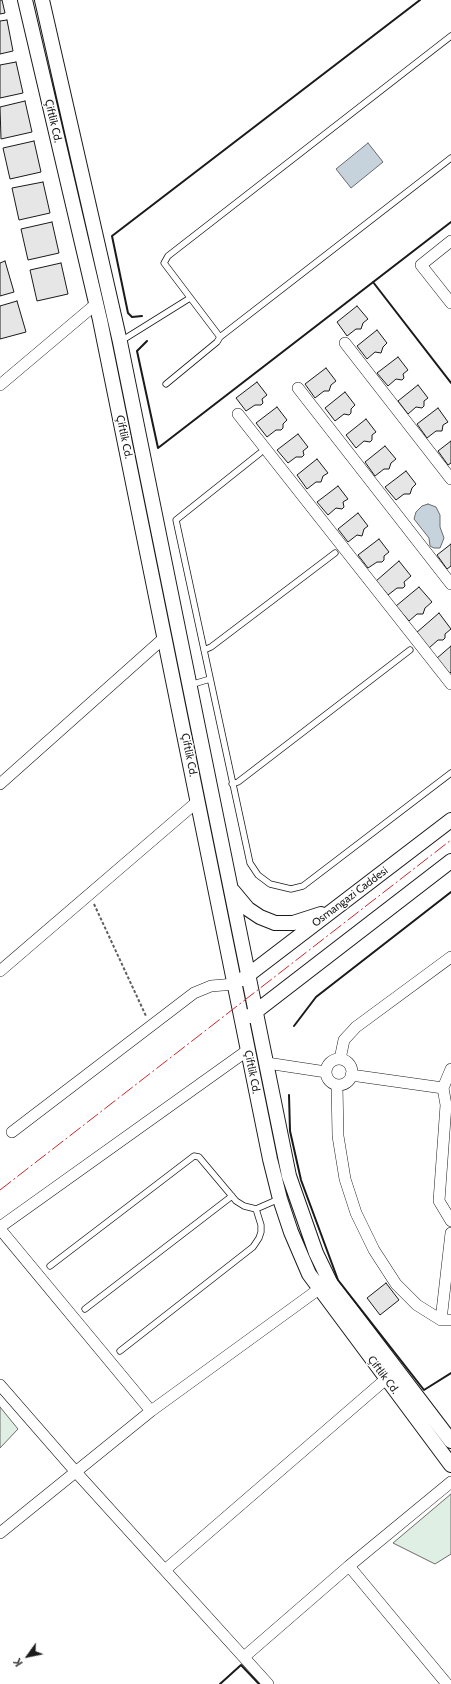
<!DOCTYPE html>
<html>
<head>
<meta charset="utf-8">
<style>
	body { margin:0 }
	#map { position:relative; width:451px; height:1684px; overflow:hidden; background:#fff; font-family:Cabin,sans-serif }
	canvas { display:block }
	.north { position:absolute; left:8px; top:1636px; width:40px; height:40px; -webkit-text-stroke:3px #fff; paint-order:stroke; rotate:237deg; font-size:11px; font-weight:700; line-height:16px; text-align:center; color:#1a1a1a }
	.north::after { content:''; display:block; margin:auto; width:14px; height:18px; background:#1a1a1a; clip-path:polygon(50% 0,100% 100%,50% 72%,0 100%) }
</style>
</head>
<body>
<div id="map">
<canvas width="451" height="1684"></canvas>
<div class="north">K</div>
</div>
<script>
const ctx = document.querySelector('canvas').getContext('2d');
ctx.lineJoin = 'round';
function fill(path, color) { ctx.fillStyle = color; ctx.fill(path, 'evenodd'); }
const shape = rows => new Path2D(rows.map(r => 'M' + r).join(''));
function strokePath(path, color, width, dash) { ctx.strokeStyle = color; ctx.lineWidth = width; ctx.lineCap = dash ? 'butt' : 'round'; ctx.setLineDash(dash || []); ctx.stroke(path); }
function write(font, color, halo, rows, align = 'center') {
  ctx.font = font + ' Cabin,sans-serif'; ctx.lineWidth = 3; ctx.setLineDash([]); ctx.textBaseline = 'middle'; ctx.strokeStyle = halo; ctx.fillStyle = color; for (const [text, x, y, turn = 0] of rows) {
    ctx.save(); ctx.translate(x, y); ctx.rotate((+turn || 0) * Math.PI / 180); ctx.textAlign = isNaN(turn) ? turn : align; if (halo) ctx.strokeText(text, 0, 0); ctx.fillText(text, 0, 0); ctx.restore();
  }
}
const green = shape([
	[0,1407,18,1429,0,1448,0,1407],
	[451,1494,451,1554,435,1564,393,1543,451,1494]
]);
const water = shape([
	[368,143,383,162,351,188,336,169,368,143],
	[428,504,436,507,440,515,440,527,444,538,440,548,434,548,430,546,429,538,414,519,416,512,422,506,428,504]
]);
const building = shape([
	[0,0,2,0,5,13,0,14,0,0],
	[7,20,13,51,0,54,0,21,7,20],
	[16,62,23,93,0,98,0,65,16,62],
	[25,101,32,132,1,139,0,107,25,101],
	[34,141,41,172,10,179,3,148,34,141],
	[43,182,50,213,19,220,12,188,43,182],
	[52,222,59,253,28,260,21,229,52,222],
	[5,261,14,292,0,296,0,263,5,261],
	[61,263,68,294,37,301,30,270,61,263],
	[17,301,26,332,0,339,0,306,17,301],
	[357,306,368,319,363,323,361,329,356,329,347,336,337,322,357,306],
	[377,330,387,343,383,347,381,353,375,352,367,359,357,346,377,330],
	[398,357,408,370,403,374,404,378,402,380,396,379,388,386,377,373,398,357],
	[326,368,336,381,331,385,329,391,324,391,315,398,305,384,326,368],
	[257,382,267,395,262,399,263,403,261,405,255,405,246,411,236,398,257,382],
	[418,385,428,398,424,401,424,406,422,408,416,407,408,414,398,401,418,385],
	[345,392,355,405,351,409,351,413,349,415,344,414,335,421,325,408,345,392],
	[277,407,287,420,283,424,283,428,281,430,276,430,267,437,256,423,277,407],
	[438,408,448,422,443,425,442,431,436,431,427,438,417,424,438,408],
	[366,419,376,432,372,435,372,440,370,442,364,441,356,448,346,435,366,419],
	[298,434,308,447,303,451,304,455,302,457,296,457,288,463,277,450,298,434],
	[451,441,451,463,448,465,438,451,451,441],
	[385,446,396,459,391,463,389,469,384,469,375,476,365,462,385,446],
	[317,459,328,473,323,476,321,482,316,482,307,489,297,475,317,459],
	[406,471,416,484,412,488,410,494,404,494,396,500,385,487,406,471],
	[338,486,348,499,343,502,344,507,342,509,336,508,328,515,317,502,338,486],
	[358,513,368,526,364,529,362,536,357,535,348,542,338,529,358,513],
	[379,539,389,552,384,556,384,560,382,562,377,562,368,568,358,555,379,539],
	[451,544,451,566,447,569,437,555,451,544],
	[399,561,411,576,404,582,405,586,403,588,397,588,388,595,376,581,399,561],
	[419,587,432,602,425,608,423,614,417,614,409,621,396,606,419,587],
	[439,613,451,629,445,634,445,638,443,640,438,640,429,648,416,633,439,613],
	[451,646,451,672,449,674,436,659,451,646],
	[386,1283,399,1300,380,1315,367,1298,386,1283]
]);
const path = shape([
	[94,904,146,1016]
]);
const service = shape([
	[220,337,164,263,168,256,451,36],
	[121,341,190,298],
	[166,384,217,342,220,337,451,158],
	[260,453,176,520,250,863,258,875,270,884,291,889,303,886,451,773],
	[204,650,211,647,335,553],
	[190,685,210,679],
	[232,784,238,782,410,650],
	[50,1266,194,1156,199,1157,236,1201,244,1206,256,1209,279,1199],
	[85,1309,232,1196],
	[120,1351,253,1247,259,1238,261,1232,261,1225,256,1209]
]);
const minor = shape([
	[451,241,421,265,451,303],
	[345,343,451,479],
	[0,385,96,304],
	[298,388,451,584],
	[238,414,451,684],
	[0,784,165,637],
	[0,971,198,801],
	[340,1059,344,1040,356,1027,451,957],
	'326 1072a13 13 0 1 1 26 0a13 13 0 1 1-26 0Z',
	[267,1063,326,1072],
	[451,1069,443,1088,446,1105,439,1201,451,1221],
	[351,1075,443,1088],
	[337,1085,338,1136,345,1179,356,1213,374,1250,396,1284,417,1305,441,1320,451,1320],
	[12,1132,194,993,211,986,235,984],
	[0,1227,248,1050],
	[0,1229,151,1411],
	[441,1320,451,1233],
	[0,1385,75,1471,268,1684],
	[0,1533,151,1411,319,1289],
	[349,1566,451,1482],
	[165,1570,386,1379],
	[244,1657,349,1566,447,1684]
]);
const tertiary = shape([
	[25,0,100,320,270,1159,280,1199,291,1232,309,1274,451,1465],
	[42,0,120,342,289,1176,316,1253,330,1282,451,1441],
	[233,891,248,909,260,917,275,923,293,923,321,914],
	[243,979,451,820],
	[250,1016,451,861]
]);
const wall = shape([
	[373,282,451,383],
	[142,316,132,317,128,313,112,236,420,0],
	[147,341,137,351,158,448,451,222],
	[294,1026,316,997,451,892],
	[289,1095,290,1131,301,1180,338,1280,424,1390,451,1373],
	[220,1684,241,1665,259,1684]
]);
const power = shape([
	[0,1190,451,840]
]);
const streetNames = [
	["Çiftlik Cd.",53,121,77],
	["Çiftlik Cd.",124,437,78],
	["Çiftlik Cd.",189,755,79],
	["Osmangazi Caddesi",350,897,-37],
	["Çiftlik Cd.",252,1072,79],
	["Çiftlik Cd.",383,1375,53]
];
fill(green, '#e0efe3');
strokePath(green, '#6a6a6a', 1);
fill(water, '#c6d2dc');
strokePath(water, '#6a6a6a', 1);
fill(building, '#e6e6e6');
strokePath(building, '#1a1a1a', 1);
strokePath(service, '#1a1a1a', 7);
strokePath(minor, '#1a1a1a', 12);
strokePath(tertiary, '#1a1a1a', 16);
strokePath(path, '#5f5f5f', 2, [3, 2]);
strokePath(service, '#fff', 5.5);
strokePath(minor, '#fff', 11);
strokePath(tertiary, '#fff', 14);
strokePath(wall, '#1a1a1a', 2);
strokePath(power, '#c62828', 1, [14, 3, 2, 3]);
write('11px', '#1a1a1a', '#fff', streetNames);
</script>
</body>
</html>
